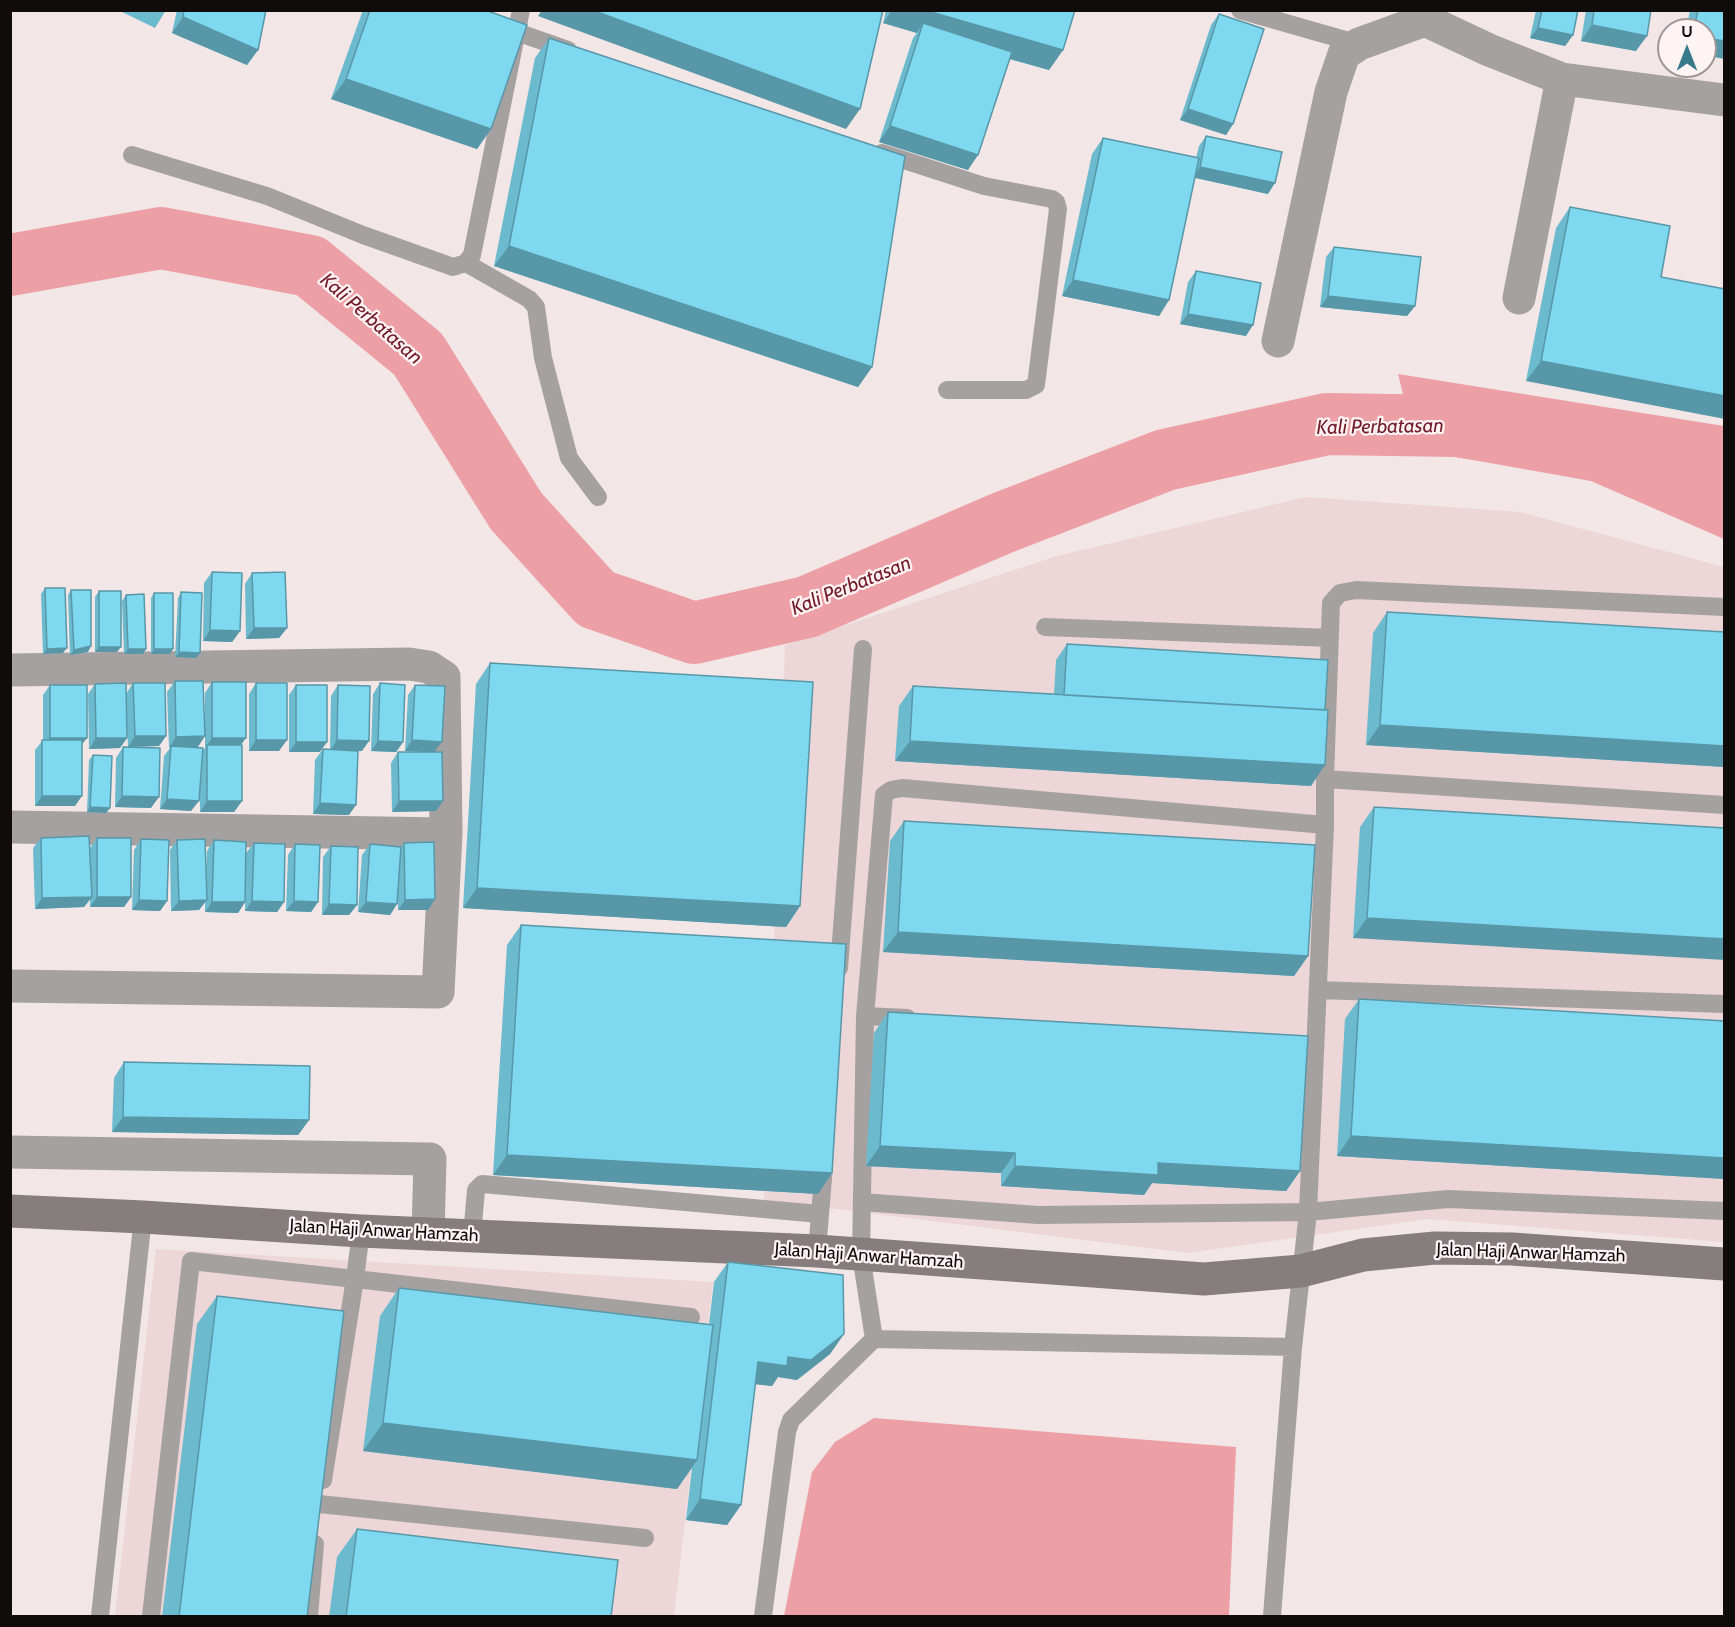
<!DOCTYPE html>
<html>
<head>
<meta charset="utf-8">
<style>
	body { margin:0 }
	#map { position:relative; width:1735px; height:1627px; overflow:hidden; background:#f3e6e6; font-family:Cabin,sans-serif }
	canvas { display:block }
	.frame { position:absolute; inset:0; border:12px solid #100c0c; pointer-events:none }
	.north { position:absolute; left:1657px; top:18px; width:60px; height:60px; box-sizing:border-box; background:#fef4f4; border:2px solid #9f9797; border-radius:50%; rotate:0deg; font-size:16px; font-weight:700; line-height:24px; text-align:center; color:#100c0c }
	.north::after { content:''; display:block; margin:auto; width:21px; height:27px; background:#377a8b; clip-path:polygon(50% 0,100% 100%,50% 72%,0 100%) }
</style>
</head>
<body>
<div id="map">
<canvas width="1735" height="1627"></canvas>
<div class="frame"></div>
<div class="north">U</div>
</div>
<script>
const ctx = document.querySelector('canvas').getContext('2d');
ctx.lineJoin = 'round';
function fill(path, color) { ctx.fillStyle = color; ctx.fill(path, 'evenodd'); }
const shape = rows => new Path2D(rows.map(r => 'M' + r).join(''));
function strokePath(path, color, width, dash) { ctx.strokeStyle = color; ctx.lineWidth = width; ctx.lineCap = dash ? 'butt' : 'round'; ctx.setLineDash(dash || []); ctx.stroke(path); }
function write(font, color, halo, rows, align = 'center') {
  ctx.font = font + ' Cabin,sans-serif'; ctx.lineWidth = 4.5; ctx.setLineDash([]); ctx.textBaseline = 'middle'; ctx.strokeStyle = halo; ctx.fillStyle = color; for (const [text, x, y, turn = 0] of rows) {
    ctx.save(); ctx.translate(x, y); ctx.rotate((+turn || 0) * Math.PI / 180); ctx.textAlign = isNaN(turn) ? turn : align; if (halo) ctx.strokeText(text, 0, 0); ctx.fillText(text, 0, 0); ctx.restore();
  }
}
const built = shape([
	[1306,497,1520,512,1724,567,1724,1242,1428,1219,1187,1253,764,1200,785,645,1057,556],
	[156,1249,713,1282,674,1616,115,1616]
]);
const water = shape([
	[1398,374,1724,426,1724,539,1591,481,1417,450],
	[874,1418,1236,1447,1229,1616,784,1616,812,1472,835,1442]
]);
const river = shape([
	[10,265,161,238,310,266,418,354,516,511,596,599,694,633,807,607,1002,523,1165,460,1327,424,1456,426,1494,432]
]);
const lane = shape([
	[454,10,568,50],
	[1240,10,1359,44],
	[882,153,984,186,1052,199,1056,202,1058,209,1036,385,1026,390,947,390],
	[132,155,267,196,363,235,453,267,466,263,472,255,521,10],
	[466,263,529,299,536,307,543,358,569,458,598,497],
	[1045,627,1330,638],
	[1325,779,1724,805],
	[839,968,863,649],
	[1318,990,1724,1004],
	[865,1016,861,1255,874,1339],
	[907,1018,865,1016,884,795,891,790,902,788,1325,825],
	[862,1202,1038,1215,1308,1212,1448,1199,1724,1211],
	[472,1236,476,1190,482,1184,820,1214],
	[817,1251,824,1166],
	[323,1480,355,1279,691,1317],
	[319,1504,645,1538],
	[100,1616,143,1217],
	[151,1616,191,1261,355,1279,361,1231],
	[309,1616,315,1544],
	[763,1616,787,1432,791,1420,874,1339,1293,1347],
	[1272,1616,1293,1347,1308,1212,1325,825,1325,779,1331,603,1340,593,1356,590,1724,607]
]);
const street = shape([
	[1425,20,1489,50,1562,79,1724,100],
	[1519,298,1562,79],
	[1278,341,1331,92,1344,54,1359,44,1425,20,1427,10],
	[10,827,446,834],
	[10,986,438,992,446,834,444,677,429,667,409,664,11,670],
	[10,1152,430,1159,428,1234]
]);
const secondary = shape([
	[10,1211,143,1217,361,1231,817,1251,1204,1279,1301,1271,1363,1255,1435,1248,1512,1249,1724,1264]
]);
const wall = shape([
	[118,10,166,10,155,28],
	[177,10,266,10,258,50,247,65,172,33],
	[363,10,485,10,491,129,477,149,331,99],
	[886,10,1075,10,1063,50,1049,70,1009,59,968,170,879,142,913,38,917,33,883,23],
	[1536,10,1578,10,1573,35,1565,46,1530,38],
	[1586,10,1651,10,1636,51,1581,41],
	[1690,10,1725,10,1725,59,1705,55,1705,30,1686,30],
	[1219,14,1233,124,1226,135,1180,120,1211,25],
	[549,38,872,367,858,387,494,266,535,58],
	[1206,136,1268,194,1195,178,1169,300,1159,316,1062,296,1092,154,1103,138,1196,158,1199,146],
	[1570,207,1661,277,1526,381,1556,228],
	[1334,247,1415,306,1407,316,1320,307,1326,257],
	[1196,271,1246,336,1180,324,1188,282],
	[212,572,240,631,232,642,203,641,204,583],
	[252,573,287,628,279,638,246,639,245,584],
	[45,588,63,653,43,654,41,594],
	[71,590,88,652,70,655,68,595],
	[99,591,117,652,95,652,95,597],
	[181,592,196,658,175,657,178,598],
	[154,593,170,654,151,654,151,598],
	[126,595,146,649,143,654,124,654,122,601],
	[1387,612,1725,632,1725,767,1366,745,1373,633],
	[1067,644,1311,786,895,761,899,706,913,686,1054,694,1056,660],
	[490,663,800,906,786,927,463,908,476,684],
	[175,681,198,747,187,747,202,752,205,748,205,693,212,682,246,738,241,745,242,801,234,812,200,812,200,784,191,811,160,809,164,756,170,748,169,748,167,692],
	[133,683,166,736,159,746,128,747,126,705,127,738,120,748,89,749,88,694,95,684,126,694],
	[256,683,279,751,249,751,249,694],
	[380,683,403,742,396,752,371,751,373,694],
	[50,685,87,738,82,744,75,806,35,806,35,750,43,740,43,695],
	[296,685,320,752,289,752,289,695],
	[338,685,362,751,358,751,349,815,313,814,315,760,323,749,330,750,331,696],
	[415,685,435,752,436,811,392,812,391,763,398,752,425,752,405,751,408,695],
	[123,747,151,808,115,807,116,758],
	[93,755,110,808,106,813,87,812,89,760],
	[1374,807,1725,828,1353,938,1360,827],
	[904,821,1308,956,1294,976,883,952,890,841],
	[41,838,90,848,97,838,131,897,124,907,90,907,90,899,84,907,35,909,33,848],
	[141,839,167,901,160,911,132,910,134,850],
	[177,840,206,877,207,851,214,840,245,902,238,913,205,912,205,902,199,910,171,911,170,850],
	[254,843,284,902,277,912,245,911,246,853],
	[404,843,435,899,428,910,398,910,398,898,397,904,390,915,358,912,362,855,370,844,401,847],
	[295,844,318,902,311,912,286,911,288,855],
	[331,846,357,905,349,915,322,915,323,857],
	[521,925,818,1194,493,1175,507,945],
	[1359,999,1725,1021,1725,1179,1337,1156,1345,1019],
	[888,1012,1300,1171,1286,1191,1152,1183,1144,1195,1001,1186,1001,1173,866,1166,874,1033],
	[124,1062,309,1120,298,1135,112,1132,114,1078],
	[728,1262,844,1334,830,1354,797,1380,778,1377,772,1386,755,1384,741,1505,727,1525,686,1520,692,1468,677,1489,363,1451,380,1316,399,1288,709,1324,714,1282],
	[217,1296,307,1617,162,1617,197,1324],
	[357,1529,611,1617,329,1617,337,1557]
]);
const shadedWall = shape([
	[542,10,592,10,860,109,846,129,538,16],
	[892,10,924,10,1063,50,1049,70,920,33,923,23,917,33,883,23],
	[183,17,258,50,247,65,172,33],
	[1592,25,1647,36,1636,51,1581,41],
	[1538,28,1573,35,1565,46,1530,38],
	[1705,38,1725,41,1725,59,1705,55],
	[346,79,491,129,477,149,331,99],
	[1188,109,1233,124,1226,135,1180,120],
	[890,126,978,155,968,170,879,142],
	[1200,167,1275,183,1268,194,1192,177],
	[509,246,872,367,858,387,494,266],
	[1073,280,1169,300,1159,316,1062,296],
	[1328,296,1415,306,1407,316,1320,307],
	[1188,314,1253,325,1246,336,1180,324],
	[1541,361,1725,396,1725,419,1526,381],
	[254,628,287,628,279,638,246,639],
	[210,630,240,631,232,642,203,641],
	[91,646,88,652,70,655,74,650],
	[99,647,121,647,117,652,95,652],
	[67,648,63,653,43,654,47,649],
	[128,649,146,649,143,654,124,654],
	[154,649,173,649,170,654,151,654],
	[179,652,200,653,196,658,175,657],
	[1380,725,1725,746,1725,767,1366,745],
	[135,736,166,736,159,746,128,747],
	[205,736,198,747,171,748,171,746,169,748,176,737],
	[50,738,87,738,79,748,43,748],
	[96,738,127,738,120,748,89,749],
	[212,738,246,738,238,748,207,745],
	[256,740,287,740,279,751,249,751],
	[337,740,369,741,362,751,330,751],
	[412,740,442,742,434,752,405,751],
	[378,741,403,742,396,752,371,751],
	[910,741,1325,765,1311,786,895,761],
	[296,742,327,742,320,752,289,752],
	[42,796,82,796,75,806,35,806],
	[122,796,159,797,151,808,115,807],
	[167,799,199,801,191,811,160,809],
	[207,801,242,801,234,812,200,812],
	[399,801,443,801,436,811,392,812],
	[320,803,356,805,349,815,313,814],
	[90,807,110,808,106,813,87,812],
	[477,888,800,906,786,927,463,908],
	[92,897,84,907,35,909,42,898],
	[97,897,131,897,124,907,90,907],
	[435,899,428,910,398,910,405,900],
	[139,900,167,901,160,911,132,910],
	[207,900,199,910,171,911,179,901],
	[252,901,284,902,277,912,245,911],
	[294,901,318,902,311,912,286,911],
	[212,902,245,902,238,913,205,912],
	[366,902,397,904,390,915,358,912],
	[329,904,357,905,349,915,322,915],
	[1367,918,1725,939,1725,960,1353,938],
	[898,932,1308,956,1294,976,883,952],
	[123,1117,309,1120,298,1135,112,1132],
	[1351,1136,1725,1158,1725,1179,1337,1156],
	[880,1146,1015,1153,1001,1173,866,1166],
	[507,1155,832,1173,818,1194,493,1175],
	[1158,1163,1300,1171,1286,1191,1152,1183,1144,1195,1001,1186,1015,1166],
	[844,1334,830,1354,797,1380,778,1377,772,1386,744,1383,758,1362,788,1357],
	[383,1423,697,1460,677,1489,363,1451],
	[700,1499,741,1505,727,1525,686,1520]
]);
const building = shape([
	[184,10,266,10,258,50,183,17,184,10],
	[370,10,485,10,527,25,491,129,346,79,370,10],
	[592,10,883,10,860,109,592,10],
	[924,10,1075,10,1063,50,924,10],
	[1542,10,1578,10,1573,35,1538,28,1542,10],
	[1594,10,1651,10,1647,36,1592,25,1594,10],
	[1698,10,1725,10,1725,41,1705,38,1705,30,1694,30,1698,10],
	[1219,14,1264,29,1233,124,1188,109,1219,14],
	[923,23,1012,52,978,155,890,126,923,23],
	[549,38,905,156,872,367,509,246,549,38],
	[1206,136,1282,152,1275,183,1200,167,1206,136],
	[1103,138,1199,158,1169,300,1073,280,1103,138],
	[1570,207,1670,226,1661,277,1725,289,1725,396,1541,361,1570,207],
	[1334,247,1421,257,1415,306,1328,296,1334,247],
	[1196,271,1261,283,1253,325,1188,314,1196,271],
	[212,572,242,573,240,631,210,630,212,572],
	[285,572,287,628,254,628,252,573,285,572],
	[45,588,65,588,67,648,47,649,45,588],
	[71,590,91,590,91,646,74,650,71,590],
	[99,591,121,591,121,647,99,647,99,591],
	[181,592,202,593,200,653,179,652,181,592],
	[154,593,173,593,173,649,154,649,154,593],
	[144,594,146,649,128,649,126,595,144,594],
	[1387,612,1725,632,1725,746,1380,725,1387,612],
	[1067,644,1328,660,1325,710,1064,695,1067,644],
	[490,663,813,682,800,906,477,888,490,663],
	[175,681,203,681,205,736,176,737,175,681],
	[212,682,246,682,246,738,212,738,212,682],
	[126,683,127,738,96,738,95,684,126,683],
	[133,683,165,683,166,736,135,736,133,683],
	[256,683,287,683,287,740,256,740,256,683],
	[380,683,405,685,403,742,378,741,380,683],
	[50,685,87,685,87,738,50,738,50,685],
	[296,685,327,685,327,742,296,742,296,685],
	[338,685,370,686,369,741,337,740,338,685],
	[415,685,445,686,442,742,412,740,415,685],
	[913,686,1328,710,1325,765,910,741,913,686],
	[42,740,82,740,82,796,42,796,42,740],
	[207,745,242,745,242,801,207,801,207,745],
	[171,746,203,748,199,801,167,799,171,746],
	[123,747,160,748,159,797,122,796,123,747],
	[323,749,358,751,356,805,320,803,323,749],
	[398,752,442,752,443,801,399,801,398,752],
	[93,755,112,756,110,808,90,807,93,755],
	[1374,807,1725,828,1725,939,1367,918,1374,807],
	[904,821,1315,845,1308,956,898,932,904,821],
	[89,836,92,897,42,898,41,838,89,836],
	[97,838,131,838,131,897,97,897,97,838],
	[141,839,169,840,167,901,139,900,141,839],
	[205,839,207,900,179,901,177,840,205,839],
	[214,840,246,842,245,902,212,902,214,840],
	[434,842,435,899,405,900,404,843,434,842],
	[254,843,285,844,284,902,252,901,254,843],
	[295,844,320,845,318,902,294,901,295,844],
	[370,844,401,847,397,904,366,902,370,844],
	[331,846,358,847,357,905,329,904,331,846],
	[521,925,846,944,832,1173,507,1155,521,925],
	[1359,999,1725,1021,1725,1158,1351,1136,1359,999],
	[888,1012,1308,1036,1300,1171,1158,1163,1158,1175,1015,1166,1015,1153,880,1146,888,1012],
	[124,1062,310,1066,309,1120,123,1117,124,1062],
	[728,1262,843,1275,844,1334,811,1360,788,1357,787,1366,758,1362,741,1505,700,1499,728,1262],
	[399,1288,713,1325,697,1460,383,1423,399,1288],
	[217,1296,344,1311,307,1617,179,1617,217,1296],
	[357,1529,618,1560,611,1617,346,1617,357,1529]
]);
const streetNames = [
	["Jalan Haji Anwar Hamzah",384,1231,3],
	["Jalan Haji Anwar Hamzah",1531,1253,2],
	["Jalan Haji Anwar Hamzah",869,1256,4]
];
const waterNames = [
	["Kali Perbatasan",371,319,41],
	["Kali Perbatasan",1380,427,-1],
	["Kali Perbatasan",851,586,-22]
];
fill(built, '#ecd6d7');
fill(water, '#ec9fa5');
strokePath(river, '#ec9fa5', 62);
strokePath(lane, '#a6a1a1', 18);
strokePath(street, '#a6a1a1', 33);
strokePath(secondary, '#867e7e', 33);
fill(wall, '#6cbace');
fill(shadedWall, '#5897a7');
fill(building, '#7ed8ef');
strokePath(building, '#5897a7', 1.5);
write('18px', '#100c0c', '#fef4f4', streetNames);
write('italic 20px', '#731b2c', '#fef4f4', waterNames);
</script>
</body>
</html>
